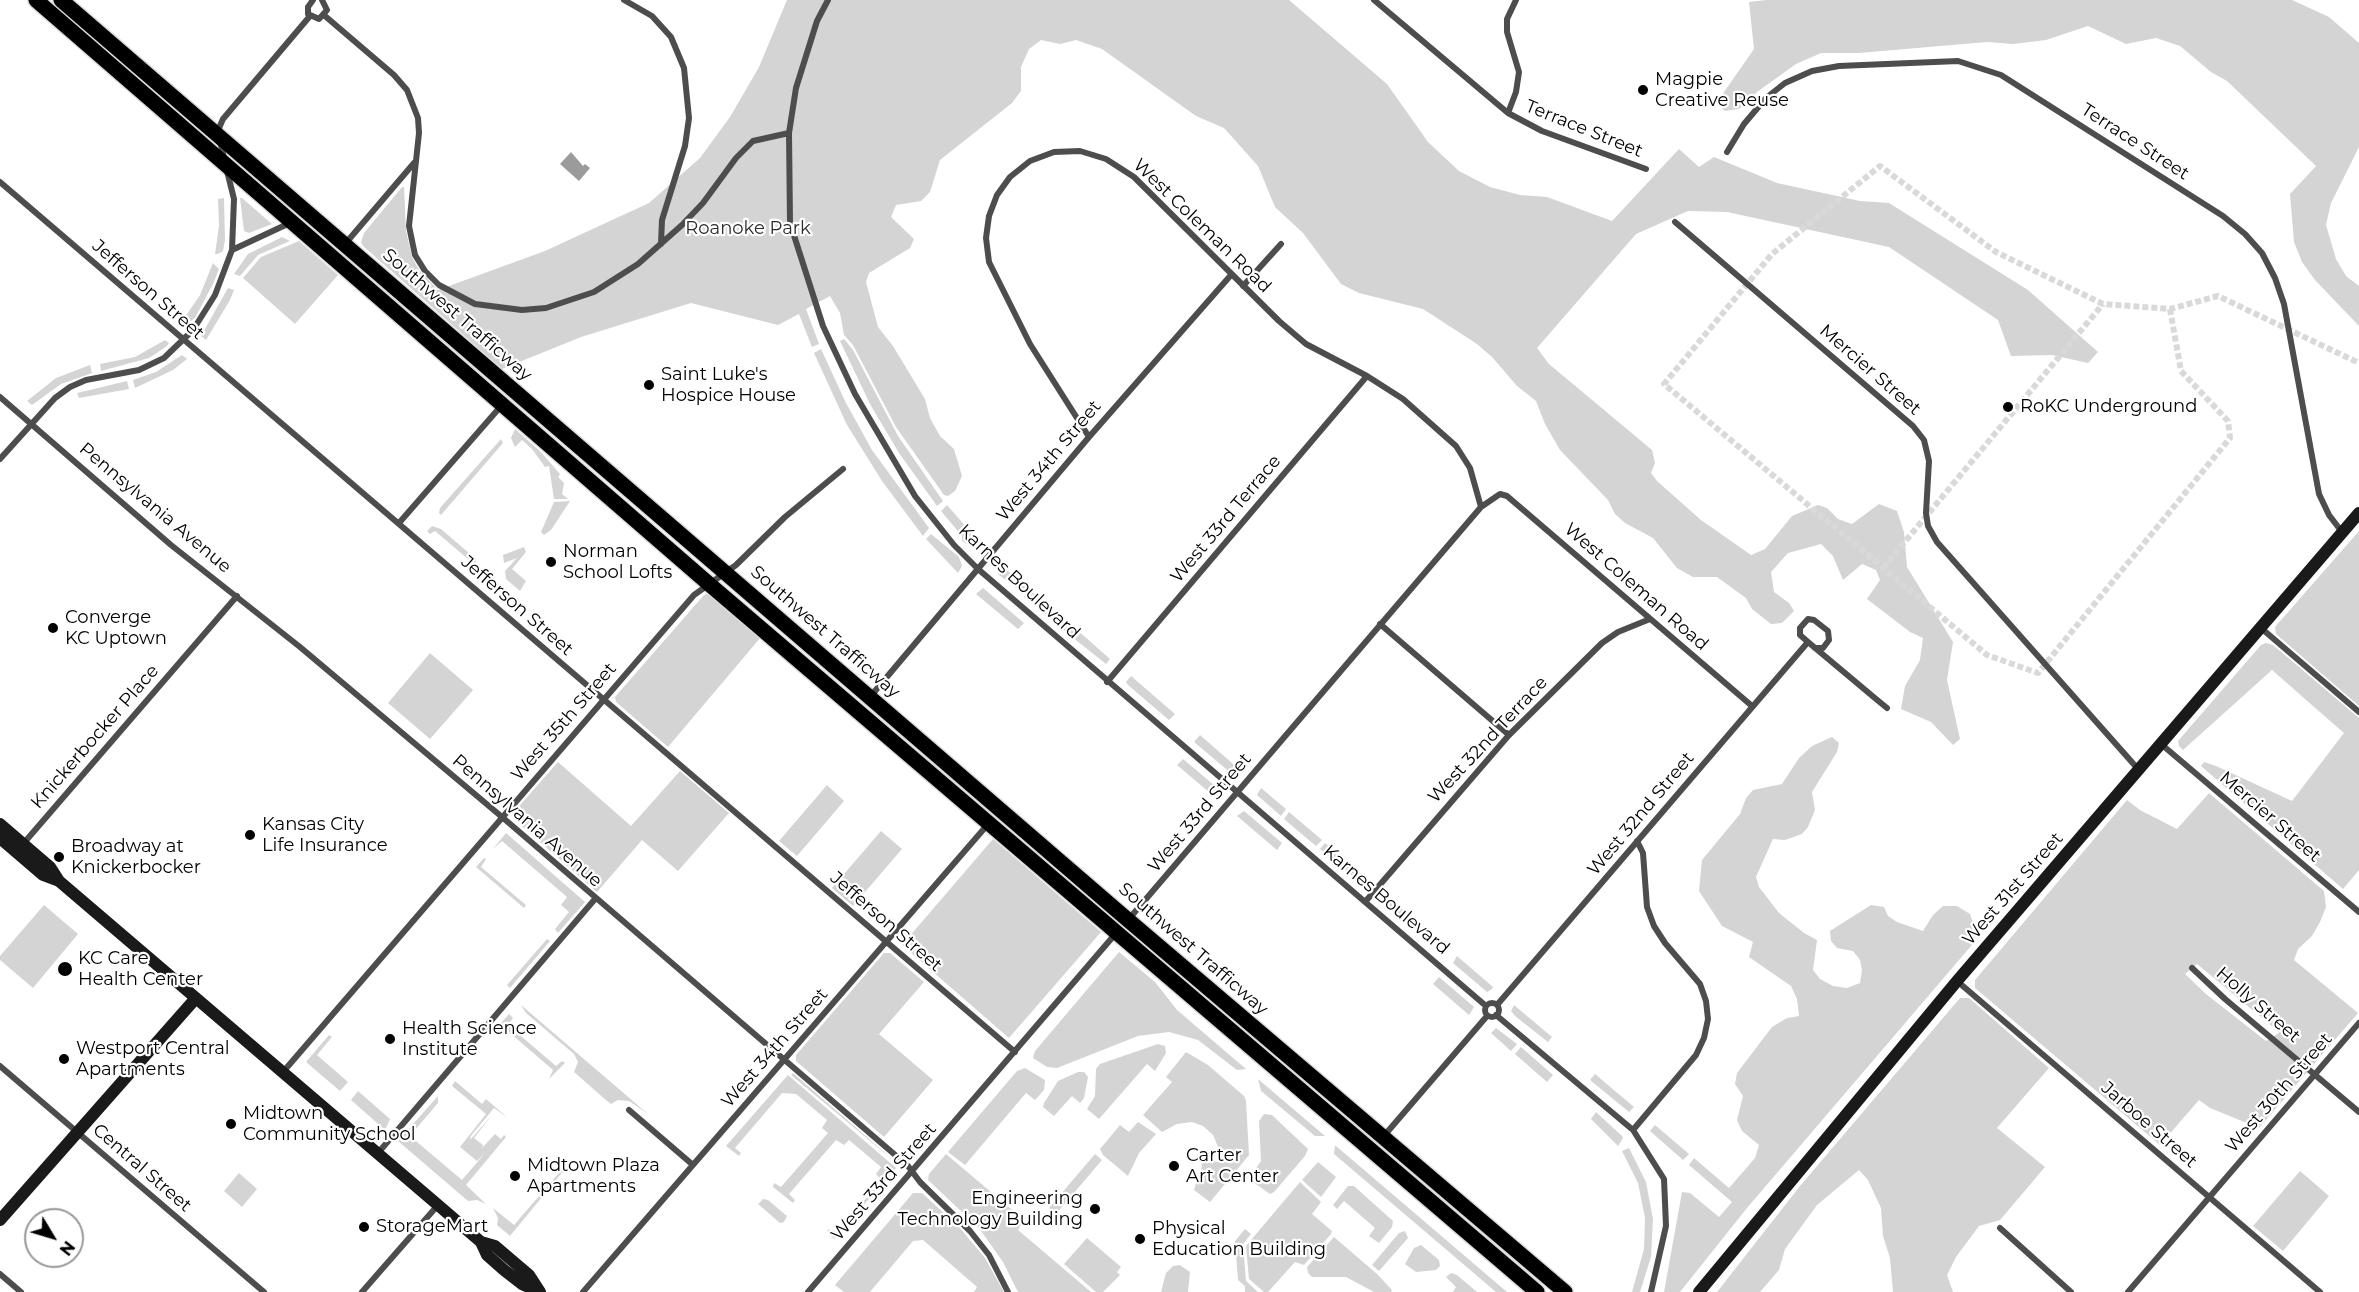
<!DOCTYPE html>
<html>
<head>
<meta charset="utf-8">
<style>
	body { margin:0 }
	#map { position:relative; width:2359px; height:1292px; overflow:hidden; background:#fff; font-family:Montserrat,sans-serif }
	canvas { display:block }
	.north { position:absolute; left:24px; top:1208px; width:60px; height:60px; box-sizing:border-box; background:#fff; border:2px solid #999; border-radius:50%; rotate:128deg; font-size:16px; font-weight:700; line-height:24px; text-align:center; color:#000 }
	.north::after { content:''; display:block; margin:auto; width:21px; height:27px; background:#000; clip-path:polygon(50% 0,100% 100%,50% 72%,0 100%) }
</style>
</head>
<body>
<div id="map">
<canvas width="2359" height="1292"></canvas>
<div class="north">N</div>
</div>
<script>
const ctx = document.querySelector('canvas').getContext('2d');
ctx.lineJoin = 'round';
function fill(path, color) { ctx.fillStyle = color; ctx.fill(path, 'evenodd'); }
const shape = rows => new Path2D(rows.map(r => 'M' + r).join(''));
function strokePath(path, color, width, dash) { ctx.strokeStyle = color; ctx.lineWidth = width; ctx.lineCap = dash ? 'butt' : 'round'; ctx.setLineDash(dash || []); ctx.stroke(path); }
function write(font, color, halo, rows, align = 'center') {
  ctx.font = font + ' Montserrat,sans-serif'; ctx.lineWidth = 4.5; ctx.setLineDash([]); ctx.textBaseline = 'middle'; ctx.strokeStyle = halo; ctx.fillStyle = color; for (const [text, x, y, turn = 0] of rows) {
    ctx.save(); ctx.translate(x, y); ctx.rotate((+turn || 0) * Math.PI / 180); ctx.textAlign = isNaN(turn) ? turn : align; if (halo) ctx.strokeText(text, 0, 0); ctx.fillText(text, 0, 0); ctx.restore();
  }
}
const green = shape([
	[787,0,1289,0,1387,84,1428,142,1459,171,1490,187,1520,195,1547,197,1612,221,1679,149,1699,167,1714,157,1777,183,1860,201,1889,203,2028,290,2098,352,2088,363,2052,355,2011,356,1998,320,1889,247,1727,212,1688,211,1636,234,1537,348,1549,364,1652,450,1655,463,1651,473,1657,481,1701,520,1751,555,1765,549,1792,516,1818,505,1827,508,1838,519,1852,524,1879,504,1897,511,1904,532,1907,567,1953,642,1947,680,1960,739,1953,745,1931,722,1901,709,1905,686,1920,660,1923,638,1910,632,1867,599,1880,580,1876,570,1862,564,1843,580,1833,556,1821,544,1788,553,1771,572,1774,592,1789,603,1794,611,1782,623,1771,624,1752,609,1746,598,1717,577,1693,577,1677,568,1653,538,1625,523,1615,514,1608,500,1560,450,1545,424,1536,401,1517,386,1492,357,1477,344,1423,309,1359,293,1341,284,1303,233,1275,207,1258,166,1224,128,1196,116,1102,49,1076,40,1060,44,1041,40,1029,49,1021,67,1021,91,1012,103,940,160,930,192,921,201,896,205,891,217,914,239,910,248,869,273,866,282,878,327,893,346,925,399,930,418,940,436,954,449,962,476,955,491,948,496,944,495,896,427,853,345,844,335,840,313,830,296,806,309,819,344,812,347,799,314,778,325,691,303,581,337,502,369,363,246,361,242,364,233,402,187,404,187,406,231,412,257,419,270,438,290,545,251,649,203,700,158,730,117,759,67],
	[1766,0,2292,0,2329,17,2359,43,2359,147,2331,203,2326,225,2336,259,2346,276,2359,286,2359,326,2315,280,2302,262,2294,242,2290,194,2316,166,2227,81,2211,72,2180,46,2156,38,2126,44,2088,26,2046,40,2013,44,1987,42,1859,53,1821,53,1796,64,1757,92,1739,109,1725,111,1719,106,1724,92,1754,49,1749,2],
	[224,198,225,240,223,251,218,254,215,254,219,226,218,199],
	[240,198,242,198,272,224,249,233,244,231],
	[282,237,290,241,258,255,240,276,234,274,248,254],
	[299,241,338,275,295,324,243,278,261,257],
	[213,263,219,269,213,284,195,318,188,323,183,320,200,295],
	[228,288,234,290,230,300,206,340,201,336],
	[844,339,853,350,898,436,943,501,937,506,899,453,871,406,840,341],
	[165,340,169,343,167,346,149,358,101,371,100,364,135,357],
	[821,349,846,403,872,450,929,528,923,536,882,481,847,425,814,353],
	[182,355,187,359,173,370,135,388,133,380,156,372],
	[90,365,92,373,61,384,32,405,27,401,56,378],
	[127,381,129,389,79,398,77,393],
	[515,429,541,452,560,474,558,477,564,483,562,494,568,499,554,499,549,466,545,467,532,449,522,440,515,447,511,438],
	[501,439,503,443,441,515,439,513,440,508],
	[570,501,551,530,544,535,541,532,554,502],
	[947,505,982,545,977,550,962,541,962,536,941,511],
	[432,526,441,529,476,559,475,565,435,531,430,534,427,531],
	[2359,531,2359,706,2276,634,2275,627],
	[931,534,959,557,962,566,958,573,926,539],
	[524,547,526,552,512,569,526,581,520,591,506,579,505,571,517,558,504,563,503,555],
	[1002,566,1026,586,1021,591,999,575,997,571],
	[983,588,1024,623,1018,629,976,594],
	[1029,589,1063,618,1059,624,1024,597],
	[709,593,761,637,668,747,616,702,615,697,704,595],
	[1067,621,1110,659,1106,664,1062,629],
	[2266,643,2273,645,2359,718,2359,870,2343,889,2201,766,2204,762,2216,766,2292,801,2344,733,2329,720,2272,670,2183,750,2179,746,2178,741,2261,645],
	[430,653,473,690,430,739,388,703],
	[1131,676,1175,714,1169,720,1128,685,1126,682],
	[1200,735,1240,770,1232,774,1194,742],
	[1832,737,1839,743,1837,752,1812,792,1815,810,1808,827,1802,834,1785,840,1773,839,1756,877,1759,887,1779,913,1804,933,1817,940,1813,970,1820,979,1833,986,1847,988,1860,983,1862,970,1860,960,1853,951,1837,948,1831,941,1830,931,1871,905,1884,907,1888,916,1897,922,1923,931,1933,915,1943,906,1957,906,1970,914,1977,933,1971,946,1747,1208,1680,1292,1664,1292,1682,1192,1690,1193,1719,1217,1732,1202,1689,1165,1694,1158,1729,1188,1755,1158,1759,1145,1742,1131,1737,1120,1743,1096,1735,1084,1737,1073,1772,1027,1787,1018,1799,1016,1797,999,1791,986,1749,957,1753,942,1722,926,1699,891,1702,860,1740,814,1746,798,1753,790,1782,784,1799,758,1812,746],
	[1183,759,1221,791,1216,798,1177,765],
	[558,762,631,826,680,771,729,813,678,871,642,840,597,892,514,819,513,813],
	[827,785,844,801,797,856,779,841],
	[1261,788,1286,809,1281,816,1257,795],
	[2209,793,2324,891,2326,907,2320,922,2312,936,2298,949,2294,960,2358,1013,2259,1128,2210,1108,2199,1100,2160,1145,1975,988,1975,980,2127,800,2140,810,2177,829],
	[2197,964,2279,1032,2279,1033,2266,1041,2206,994,2185,974],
	[1244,811,1282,843,1277,850,1237,816],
	[1289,812,1322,840,1316,846,1284,819],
	[881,831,902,849,853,906,832,888],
	[506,833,585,902,558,933,555,929,569,912,561,905,567,897,502,841,493,849],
	[993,839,1101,932,1009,1038,902,945],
	[1325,843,1366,878,1362,884,1320,849],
	[484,858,486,859,481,867,526,905,524,908,476,867],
	[1388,897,1412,917,1407,924,1382,903],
	[44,905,78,934,33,988,0,960,0,956],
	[547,939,550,941,510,988,507,985],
	[1119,952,1155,982,1177,1010,1246,1069,1237,1070,1198,1040,1169,1032,1138,1036,1057,1068,1047,1067,1033,1058,1035,1051],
	[884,953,890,953,924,982,879,1034,933,1080,884,1137,796,1061,796,1055],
	[1457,956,1493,987,1492,989,1487,992,1453,963],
	[1439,977,1474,1007,1469,1015,1433,984],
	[1960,998,1969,998,2049,1068,1997,1128,2045,1167,2000,1220,1979,1226,1956,1257,1947,1275,1953,1292,1893,1292,1890,1258,1883,1236,1881,1208,1868,1180,1859,1170,1817,1205,1785,1249,1779,1270,1760,1292,1717,1292,1800,1186],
	[521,1005,648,1114,629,1101,618,1100,611,1104,607,1101,574,1072,578,1062,574,1054,526,1013],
	[1514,1005,1552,1037,1548,1042,1515,1016,1511,1011],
	[509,1014,513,1018,508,1025,556,1066,562,1061,565,1063,549,1079,553,1070,502,1026,494,1031],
	[1496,1028,1517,1044,1511,1051,1491,1033],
	[329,1035,332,1037,317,1055,348,1082,340,1091,306,1062],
	[1158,1044,1165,1046,1166,1053,1155,1071,1147,1064,1099,1119,1087,1109,1095,1096,1096,1069,1100,1064],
	[1521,1047,1553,1075,1547,1082,1515,1054],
	[1186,1052,1208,1065,1244,1096,1246,1101,1249,1155,1210,1202,1194,1190,1198,1176,1201,1176,1202,1160,1219,1162,1219,1149,1213,1135,1203,1126,1192,1122,1177,1124,1162,1132,1143,1115,1172,1082,1166,1077],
	[1025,1068,1045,1080,1044,1090,1035,1100,1026,1093,965,1165,948,1152,1017,1071],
	[1078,1072,1084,1072,1088,1077,1084,1098,1080,1103,1072,1096,1054,1116,1043,1107,1044,1103,1058,1081],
	[793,1073,899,1165,791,1075],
	[1595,1074,1634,1107,1629,1112,1590,1080],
	[788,1075,896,1168,834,1239,827,1231,829,1229,835,1234,882,1180,876,1174,881,1167,849,1140,844,1145,836,1140,789,1194,795,1200,793,1203,773,1187,774,1183,781,1187,828,1133,822,1128,827,1120,796,1094,782,1093,735,1148,741,1153,739,1156,726,1146],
	[1258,1079,1325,1136,1315,1136,1261,1091],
	[455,1081,482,1104,486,1099,508,1118,494,1108,470,1137,471,1139,492,1115,474,1138,483,1145,482,1148,495,1134,501,1139,504,1135,506,1137,466,1185,486,1204,477,1200,468,1201,398,1141,438,1096,438,1103,410,1136,462,1180,486,1152,477,1161,460,1147,486,1114,452,1086],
	[358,1091,390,1119,385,1130,351,1100],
	[1596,1112,1622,1136,1623,1138,1618,1146,1591,1119],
	[1264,1114,1272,1115,1308,1149,1305,1156,1274,1192,1270,1194,1253,1182,1251,1176,1261,1161,1259,1121],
	[1138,1122,1156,1134,1139,1153,1128,1176,1103,1155,1100,1149,1120,1125,1129,1132],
	[1655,1125,1689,1154,1683,1160,1650,1131],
	[1335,1146,1336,1146,1507,1292,1496,1292,1334,1154],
	[1629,1148,1646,1182,1653,1219,1651,1257,1640,1292,1632,1292,1644,1249,1645,1218,1638,1183,1622,1151],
	[946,1154,1024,1220,1018,1230,1091,1292,1018,1292,1003,1262,979,1228,928,1180,929,1174],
	[1095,1154,1102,1160,1056,1214,1049,1208],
	[1318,1162,1336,1177,1321,1197,1302,1180],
	[564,1167,566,1168,510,1236,497,1225,498,1218,493,1208,514,1225],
	[2300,1171,2329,1196,2283,1251,2253,1226],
	[239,1173,257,1189,242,1207,224,1191],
	[1300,1182,1321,1202,1312,1214,1332,1231,1331,1234,1304,1265,1295,1262,1268,1292,1264,1292,1249,1279,1246,1246],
	[1348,1186,1354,1186,1393,1221,1392,1227,1379,1243,1369,1236,1375,1228,1344,1201,1337,1209,1333,1205],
	[913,1193,922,1193,959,1227,985,1258,1004,1292,974,1292,977,1287,923,1240,913,1241,870,1292,844,1292,835,1285],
	[763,1199,768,1200,787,1216,784,1222,780,1223,758,1204],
	[1245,1229,1251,1234,1243,1244,1246,1281,1258,1292,1245,1292,1245,1286,1238,1280,1235,1241],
	[1405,1231,1408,1238,1379,1271,1372,1265,1399,1233],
	[1334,1237,1377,1274,1392,1290,1391,1292,1374,1292,1346,1277,1312,1277,1308,1273,1307,1267],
	[1087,1238,1121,1267,1117,1272,1120,1275,1103,1292,1096,1292,1064,1264],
	[1421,1245,1439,1260,1440,1266,1436,1270,1416,1272,1405,1264,1414,1248],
	[1180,1265,1190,1272,1188,1292,1161,1292,1166,1273,1173,1266],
	[1451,1273,1457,1275,1477,1292,1453,1292,1456,1287,1446,1277]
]);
const water = shape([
	[571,152,583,166,585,164,590,168,579,181,560,164]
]);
const minorTunnel = shape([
	[2170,309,2181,371,2228,421,2230,438,2038,673,1987,655,1664,384,1772,254,1880,166,1996,252,2103,304,2170,309,2218,296,2359,363],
	[1883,568,2103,304]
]);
const minor = shape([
	[313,0,308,7,308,14,319,19,327,10,322,0],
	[624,0,652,16,671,37,684,68,689,118,685,146,662,220,661,244],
	[828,0,817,21,796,88,789,133,790,223,823,326,855,394,915,496,954,545,978,569,1486,1006],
	[1374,0,1508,113,1542,131,1646,169],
	[325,16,394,75,407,90,418,118,419,133,409,226,415,255,425,271,439,285,475,304,522,310,546,308,594,292,638,264,682,225,703,203,736,158,753,141,789,133],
	[1508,113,1516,92,1519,72,1507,32,1507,19,1516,0],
	[1727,152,1744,124,1766,98,1785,83,1812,71,1839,66,1958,61,2001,75,2223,216,2245,234,2262,253,2275,278,2284,304,2319,494,2329,515,2342,532],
	[224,158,219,136,219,128,223,119,310,16],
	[0,182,1015,1052],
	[1675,222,1913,426,1924,440,1929,461,1926,513,1928,526,1937,542,2138,769],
	[345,244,414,163],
	[232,250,292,222],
	[1243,286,1281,244],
	[0,397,171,545,300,647,502,817,908,1166,920,1182,970,1231,989,1255,1008,1292],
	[1089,437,1030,344,989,262,986,238,989,216,997,195,1010,177,1030,161,1054,152,1080,151,1106,159,1134,177,1279,321,1306,344,1367,376,1403,399,1456,446,1470,468,1481,507],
	[0,459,55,398,70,387,86,380,139,370,164,358,193,330,215,295,232,250,234,199,227,171],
	[399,523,501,406],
	[1380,624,1509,735],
	[2261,628,2359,712],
	[1815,648,1823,648,1829,640,1828,631,1814,620,1808,619,1800,628,1800,635,1808,642,1876,699,1887,708],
	[1107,682,1367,376],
	[870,697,1089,437,1231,275],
	[2161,744,2359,912],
	[23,844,237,596],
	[1365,902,1509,735,1602,643,1618,632,1650,619],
	[1128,920,1481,507,1500,494,1507,496,1752,706],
	[2192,968,2225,999,2359,1112],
	[1957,981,2320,1292],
	'1485 1010a7 7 0 1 1 14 0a7 7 0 1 1-14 0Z',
	[1497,1005,1808,642],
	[1496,1015,1633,1130,1664,1179,1666,1226,1651,1292],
	[0,1066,264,1292],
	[283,1072,694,595,736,565,785,517,843,469],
	[629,1110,693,1165],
	[1633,1130,1696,1055,1704,1038,1708,1019,1706,1001,1700,984,1665,943,1654,926,1647,907,1643,853,1637,841],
	[1383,1137,1487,1016],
	[378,1153,595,899],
	[2000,1228,2071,1292],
	[0,1274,21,1292],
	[362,1292,438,1205],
	[583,1292,989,823],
	[808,1292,1117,932],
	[2128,1292,2359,1023]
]);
const secondary = shape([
	[0,824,50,867,59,881,438,1205,481,1242,495,1246,529,1275,540,1292],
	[0,838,43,875,59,881],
	[0,1220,196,998],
	[481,1242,487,1255,504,1270,522,1284,539,1292],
	[1699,1292,1957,981,2359,513]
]);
const primary = shape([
	[36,0,709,584,1537,1292],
	[61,0,1121,914,1565,1292]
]);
const markers = [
	[1643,90,6,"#000"],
	[649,385,6,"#000"],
	[2008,407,6,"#000"],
	[551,562,6,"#000"],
	[53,628,6,"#000"],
	[250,835,6,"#000"],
	[59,857,6,"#000"],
	[65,969,8,"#000"],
	[390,1039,6,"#000"],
	[64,1059,6,"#000"],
	[231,1124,6,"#000"],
	[1174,1166,6,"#000"],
	[515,1176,6,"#000"],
	[1095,1209,6,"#000"],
	[364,1227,6,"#000"],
	[1140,1239,6,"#000"]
];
const poiNames = [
	["Magpie",1655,80],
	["Creative Reuse",1655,101],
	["Saint Luke's",661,375],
	["Hospice House",661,396],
	["RoKC Underground",2020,407],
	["Norman",563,552],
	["School Lofts",563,573],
	["Converge",65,618],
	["KC Uptown",65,639],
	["Kansas City",262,825],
	["Life Insurance",262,846],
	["Broadway at",71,847],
	["Knickerbocker",71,868],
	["KC Care",78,959],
	["Health Center",78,980],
	["Health Science",402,1029],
	["Institute",402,1050],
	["Westport Central",76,1049],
	["Apartments",76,1070],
	["Midtown",243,1114],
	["Community School",243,1135],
	["Carter",1186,1156],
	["Art Center",1186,1177],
	["Midtown Plaza",527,1166],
	["Apartments",527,1187],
	["Engineering",1083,1199,"right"],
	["Technology Building",1083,1220,"right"],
	["StorageMart",376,1227],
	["Physical",1152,1229],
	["Education Building",1152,1250]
];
const streetNames = [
	["Terrace Street",1584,129,22],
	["Terrace Street",2135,142,33],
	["West Coleman Road",1202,226,44],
	["Jefferson Street",148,290,41],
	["Southwest Trafficway",457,315,41],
	["Mercier Street",1870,370,41],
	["West 34th Street",1049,461,-50],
	["Pennsylvania Avenue",155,508,40],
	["West 33rd Terrace",1226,519,-50],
	["Karnes Boulevard",1019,582,43],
	["West Coleman Road",1636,587,41],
	["Jefferson Street",517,606,41],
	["Southwest Trafficway",825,632,41],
	["West 35th Street",564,722,-49],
	["Knickerbocker Place",95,737,-49],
	["West 32nd Terrace",1488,740,-47],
	["West 33rd Street",1200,813,-50],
	["West 32nd Street",1641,814,-50],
	["Mercier Street",2270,817,41],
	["Pennsylvania Avenue",527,821,41],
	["West 31st Street",2013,889,-49],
	["Karnes Boulevard",1386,900,40],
	["Jefferson Street",886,922,41],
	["Southwest Trafficway",1193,949,41],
	["Holly Street",2258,1005,41],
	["West 34th Street",775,1048,-49],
	["West 30th Street",2279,1093,-49],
	["Jarboe Street",2149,1125,41],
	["Central Street",142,1168,41],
	["West 33rd Street",884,1182,-49]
];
const parkNames = [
	["Roanoke Park",748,229]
];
fill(green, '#d4d4d4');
fill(water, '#9b9b9b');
strokePath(minorTunnel, '#d9d9d9', 6, [6, 3]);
strokePath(primary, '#dbdbdb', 18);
strokePath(minor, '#4d4d4d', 6);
strokePath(secondary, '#1a1a1a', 12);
strokePath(primary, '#000', 15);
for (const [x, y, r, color] of markers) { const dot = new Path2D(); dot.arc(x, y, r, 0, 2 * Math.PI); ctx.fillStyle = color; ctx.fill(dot); strokePath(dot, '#fff', 2); }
write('18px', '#000', '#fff', poiNames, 'left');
write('18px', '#000', '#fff', streetNames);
write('18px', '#2b2b2b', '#fff', parkNames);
</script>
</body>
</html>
